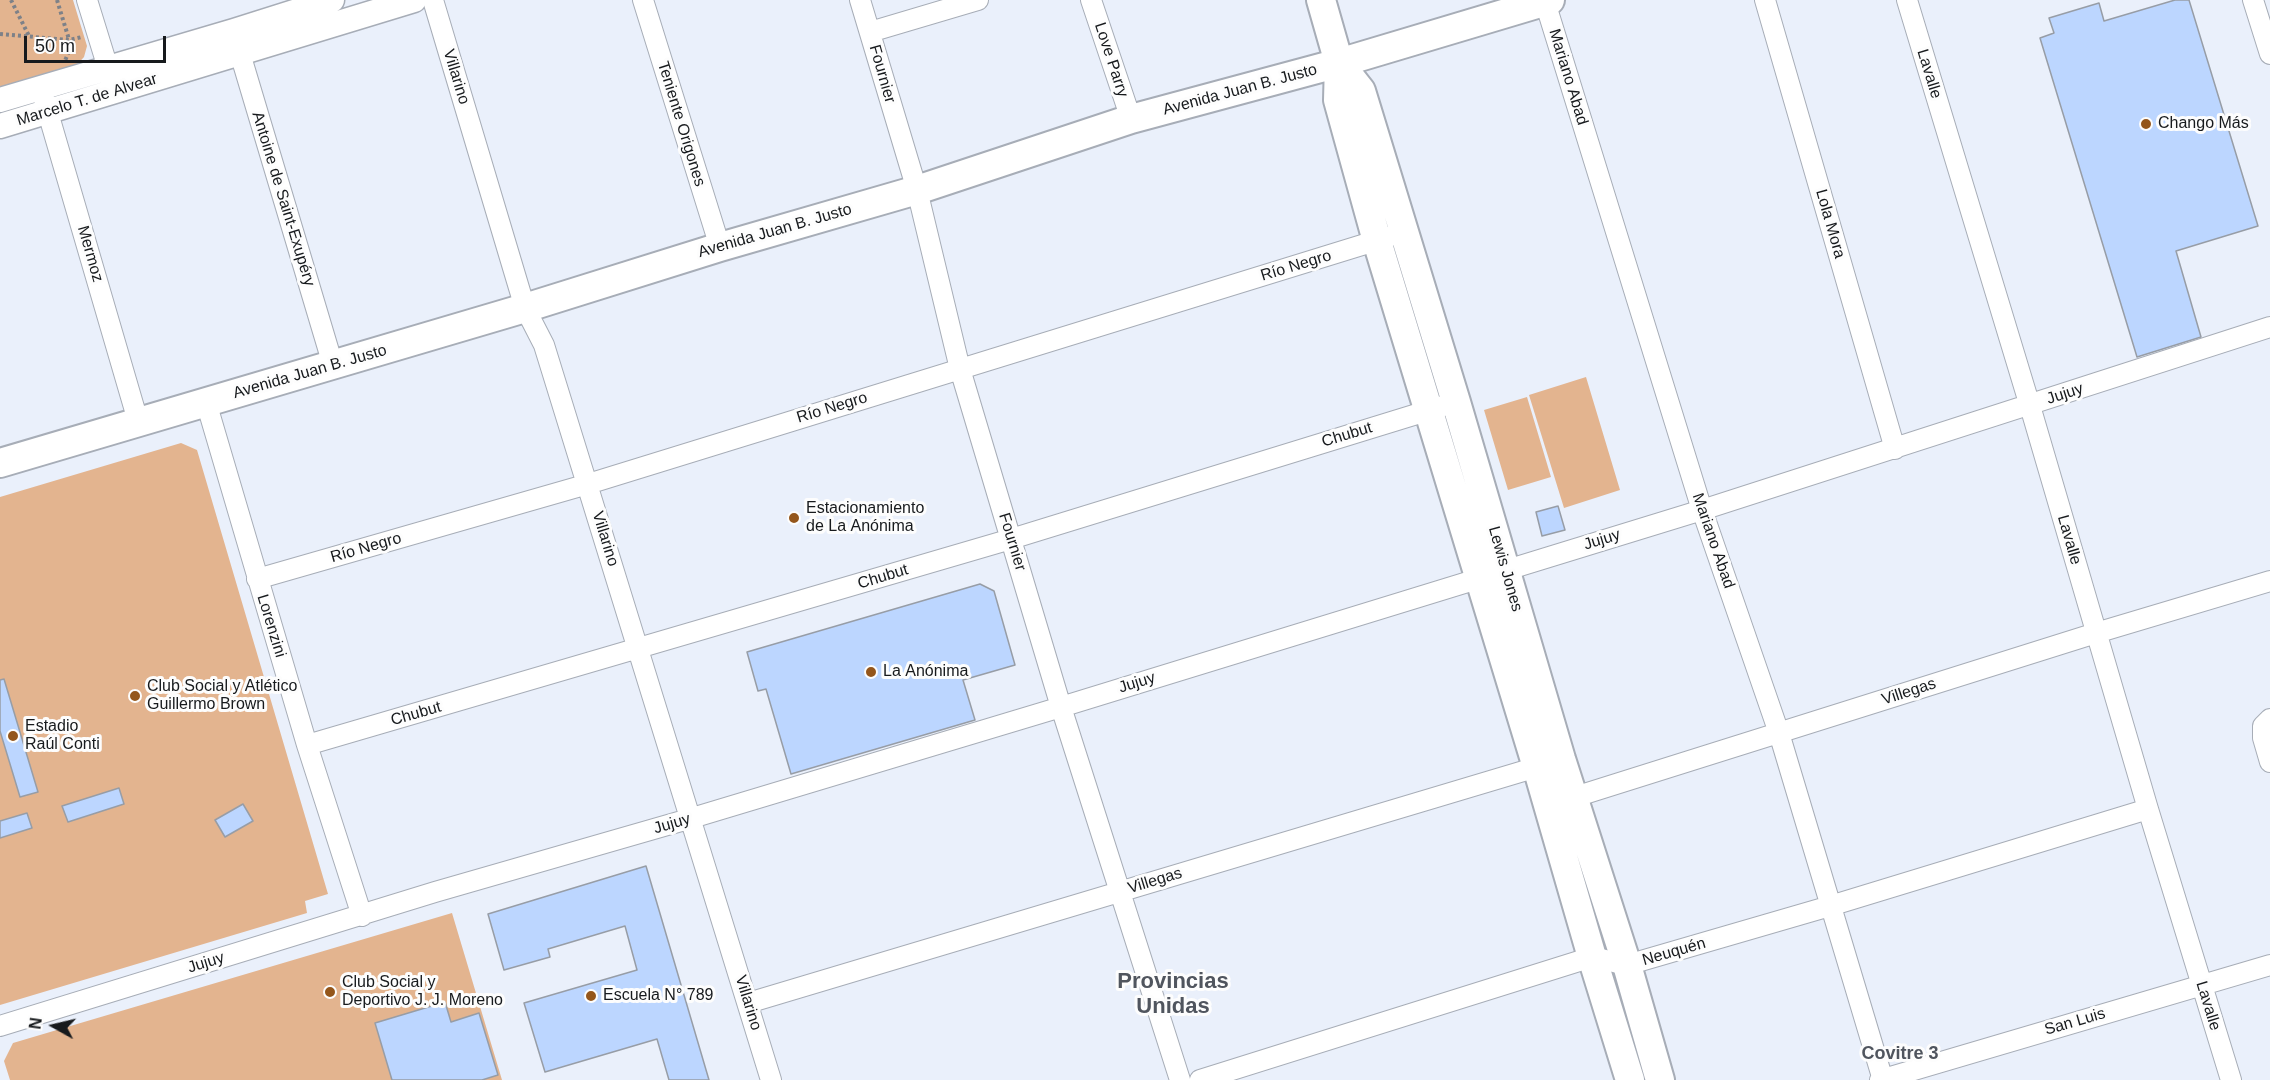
<!DOCTYPE html>
<html>
<head>
<meta charset="utf-8">
<style>
	body { margin:0 }
	#map { position:relative; width:2270px; height:1080px; overflow:hidden; background:#eaf0fb; font-family:Helvetica,sans-serif }
	canvas { display:block }
	.north { position:absolute; left:24px; top:996px; width:60px; height:60px; -webkit-text-stroke:4px #fdfdfd; paint-order:stroke; rotate:278deg; font-size:16px; font-weight:700; line-height:24px; text-align:center; color:#171a1d }
	.north::after { content:''; display:block; margin:auto; width:21px; height:27px; background:#171a1d; clip-path:polygon(50% 0,100% 100%,50% 72%,0 100%) }
	.scale { position:absolute; left:24px; top:36px; width:142px; height:27px; box-sizing:border-box; border:3px solid #171a1d; border-top:0; padding-left:8px; font-size:18px; line-height:21px; white-space:nowrap; color:#171a1d; -webkit-text-stroke:4px #fdfdfd; paint-order:stroke }
</style>
</head>
<body>
<div id="map">
<canvas width="2270" height="1080"></canvas>
<div class="north">N</div>
<div class="scale">50 m</div>
</div>
<script>
const ctx = document.querySelector('canvas').getContext('2d');
ctx.lineJoin = 'round';
function fill(path, color) { ctx.fillStyle = color; ctx.fill(path, 'evenodd'); }
const shape = rows => new Path2D(rows.map(r => 'M' + r).join(''));
function strokePath(path, color, width, dash) { ctx.strokeStyle = color; ctx.lineWidth = width; ctx.lineCap = dash ? 'butt' : 'round'; ctx.setLineDash(dash || []); ctx.stroke(path); }
function write(font, color, halo, rows, align = 'center') {
  ctx.font = font + ' Helvetica,sans-serif'; ctx.lineWidth = 6; ctx.setLineDash([]); ctx.textBaseline = 'middle'; ctx.strokeStyle = halo; ctx.fillStyle = color; for (const [text, x, y, turn = 0] of rows) {
    ctx.save(); ctx.translate(x, y); ctx.rotate((+turn || 0) * Math.PI / 180); ctx.textAlign = isNaN(turn) ? turn : align; if (halo) ctx.strokeText(text, 0, 0); ctx.fillText(text, 0, 0); ctx.restore();
  }
}
const green = shape([
	[0,0,73,0,87,46,84,57,74,68,0,90],
	[1586,377,1620,490,1564,508,1529,395],
	[1527,397,1551,477,1508,490,1484,410],
	[181,443,197,450,328,894,305,901,307,913,0,1005,0,497],
	[452,913,502,1080,10,1080,4,1061,13,1043]
]);
const building = shape([
	[2175,0,2189,0,2258,226,2176,251,2201,337,2137,357,2040,38,2054,33,2049,18,2099,3,2104,21,2175,0],
	[1558,506,1565,530,1542,536,1536,512,1558,506],
	[980,584,994,591,1015,665,963,680,975,720,791,774,766,689,758,691,747,652,980,584],
	[4,679,38,792,20,797,0,731,0,680,4,679],
	[119,788,124,804,68,822,62,806,119,788],
	[243,804,253,821,225,837,215,820,243,804],
	[27,813,32,828,0,838,0,821,27,813],
	[646,866,709,1080,669,1080,657,1039,545,1072,524,1003,637,970,625,926,548,949,550,957,504,970,488,914,646,866],
	[445,1002,451,1022,479,1013,498,1075,482,1080,392,1080,375,1023,445,1002]
]);
const path = shape([
	[11,0,29,36],
	[57,0,71,46,65,61],
	[0,34,69,40,82,37]
]);
const minor = shape([
	[87,0,108,68],
	[433,0,525,308,544,345,771,1080],
	[643,0,720,247],
	[860,0,917,190,960,369,1061,707,1180,1080],
	[1091,0,1131,119],
	[1765,0,1895,449],
	[1907,0,2030,406,2148,809,2231,1080],
	[2253,0,2270,54],
	[1545,2,1702,510,1779,733,1883,1080],
	[870,32,978,0],
	[236,40,333,365],
	[44,99,138,421],
	[206,402,307,745,362,916],
	[257,579,588,484,1388,237],
	[2270,719,2263,726,2263,738,2270,762],
	[307,745,1011,539,1456,402],
	[1562,801,2096,633,2270,581],
	[748,1003,1547,764],
	[0,1026,435,892,692,818,1061,707,1702,510,2270,327],
	[1200,1080,1592,957,1627,965,1830,906,2148,809],
	[1880,1080,2270,965]
]);
const tertiary = shape([
	[0,100,234,31,332,0],
	[0,126,414,0]
]);
const secondary = shape([
	[1321,0,1339,63,1338,100,1377,241,1537,767,1592,957,1630,1080],
	[1339,63,1361,91,1456,402,1561,759,1627,965,1660,1080],
	[0,463,525,308,720,247,917,190,1131,119,1339,63,1550,0]
]);
const markers = [
	[2146,124,6,"#94561b"],
	[794,518,6,"#94561b"],
	[871,672,6,"#94561b"],
	[135,696,6,"#94561b"],
	[13,736,6,"#94561b"],
	[330,992,6,"#94561b"],
	[591,996,6,"#94561b"]
];
const streetNames = [
	["Love Parry",1111,60,72],
	["Fournier",882,74,74],
	["Lavalle",1929,74,73],
	["Villarino",456,77,73],
	["Mariano Abad",1568,77,73],
	["Avenida Juan B. Justo",1240,90,-15],
	["Marcelo T. de Alvear",87,100,-17],
	["Teniente Origones",681,124,73],
	["Antoine de Saint-Exupéry",283,199,73],
	["Lola Mora",1830,224,74],
	["Avenida Juan B. Justo",775,231,-16],
	["Mermoz",90,254,74],
	["Río Negro",1296,266,-17],
	["Avenida Juan B. Justo",310,372,-16],
	["Jujuy",2065,394,-18],
	["Río Negro",832,408,-17],
	["Chubut",1347,435,-17],
	["Villarino",605,539,73],
	["Jujuy",1602,540,-17],
	["Lavalle",2069,540,74],
	["Mariano Abad",1713,541,71],
	["Fournier",1012,542,73],
	["Río Negro",366,548,-16],
	["Lewis Jones",1505,569,74],
	["Chubut",883,577,-17],
	["Lorenzini",271,626,73],
	["Jujuy",1137,683,-17],
	["Villegas",1909,692,-18],
	["Chubut",416,714,-16],
	["Jujuy",672,824,-16],
	["Villegas",1155,881,-17],
	["Neuquén",1674,952,-16],
	["Jujuy",206,963,-17],
	["Villarino",748,1003,73],
	["Lavalle",2208,1006,73],
	["San Luis",2075,1022,-16]
];
const poiNames = [
	["Chango Más",2158,124],
	["Estacionamiento",806,509],
	["de La Anónima",806,527],
	["La Anónima",883,672],
	["Club Social y Atlético",147,687],
	["Guillermo Brown",147,705],
	["Estadio",25,727],
	["Raúl Conti",25,745],
	["Club Social y",342,983],
	["Deportivo J. J. Moreno",342,1001],
	["Escuela N° 789",603,996]
];
const neighbourhoodNames = [
	["Covitre 3",1900,1054]
];
const districtNames = [
	["Provincias",1173,982],
	["Unidas",1173,1007]
];
fill(green, '#e3b48f');
fill(building, '#bcd6ff');
strokePath(building, '#979da6', 1.5);
strokePath(minor, '#a7adb7', 22);
strokePath(tertiary, '#a7adb7', 27);
strokePath(secondary, '#a7adb7', 32);
strokePath(path, '#7d8188', 4, [3, 3]);
strokePath(minor, '#fff', 20);
strokePath(tertiary, '#fff', 24);
strokePath(secondary, '#fff', 28);
for (const [x, y, r, color] of markers) { const dot = new Path2D(); dot.arc(x, y, r, 0, 2 * Math.PI); ctx.fillStyle = color; ctx.fill(dot); strokePath(dot, '#fdfdfd', 2); }
write('16px', '#171a1d', '#fdfdfd', streetNames);
write('16px', '#171a1d', '#fdfdfd', poiNames, 'left');
write('bold 18px', '#50555e', '#fdfdfd', neighbourhoodNames);
write('bold 22px', '#50555e', '#fdfdfd', districtNames);
</script>
</body>
</html>
